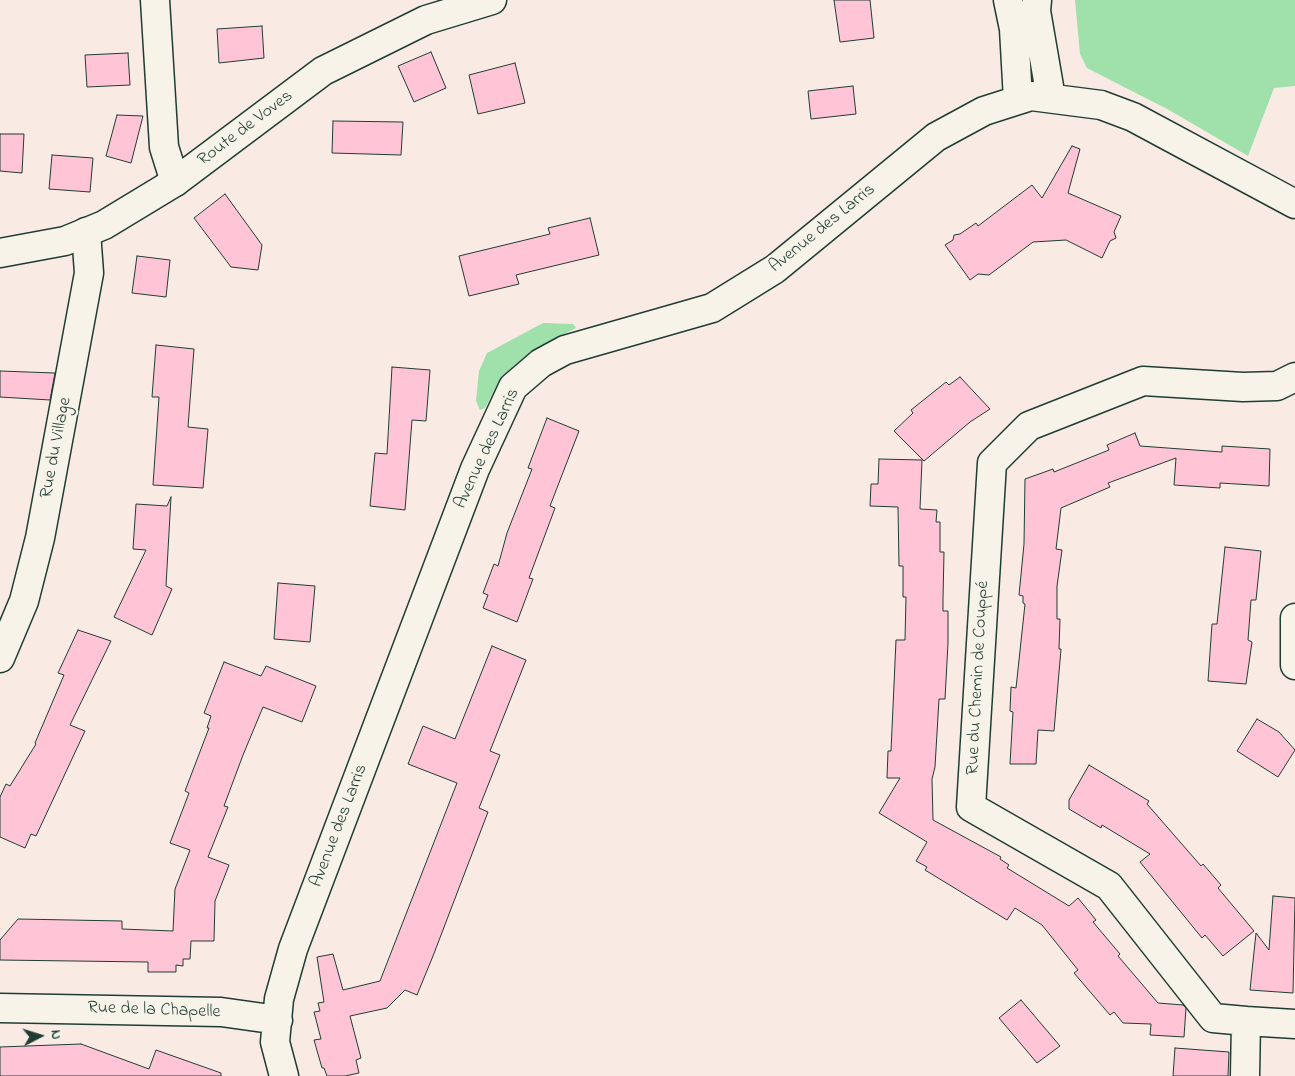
<!DOCTYPE html>
<html>
<head>
<meta charset="utf-8">
<style>
	body { margin:0 }
	#map { position:relative; width:1295px; height:1076px; overflow:hidden; background:#f9eae4; font-family:"Indie Flower",sans-serif }
	canvas { display:block }
	.north { position:absolute; left:15px; top:1011px; width:50px; height:50px; -webkit-text-stroke:4px #f7f3e8; paint-order:stroke; rotate:85deg; font-size:14px; font-weight:700; line-height:20px; text-align:center; color:#1f3d34 }
	.north::after { content:''; display:block; margin:auto; width:18px; height:22px; background:#1f3d34; clip-path:polygon(50% 0,100% 100%,50% 72%,0 100%) }
</style>
</head>
<body>
<div id="map">
<canvas width="1295" height="1076"></canvas>
<div class="north">N</div>
</div>
<script>
const ctx = document.querySelector('canvas').getContext('2d');
ctx.lineJoin = 'round';
function fill(path, color) { ctx.fillStyle = color; ctx.fill(path, 'evenodd'); }
const shape = rows => new Path2D(rows.map(r => 'M' + r).join(''));
function strokePath(path, color, width, dash) { ctx.strokeStyle = color; ctx.lineWidth = width; ctx.lineCap = dash ? 'butt' : 'round'; ctx.setLineDash(dash || []); ctx.stroke(path); }
function write(font, color, halo, rows, align = 'center') {
  ctx.font = font + ' "Indie Flower",sans-serif'; ctx.lineWidth = 5; ctx.setLineDash([]); ctx.textBaseline = 'middle'; ctx.strokeStyle = halo; ctx.fillStyle = color; for (const [text, x, y, turn = 0] of rows) {
    ctx.save(); ctx.translate(x, y); ctx.rotate((+turn || 0) * Math.PI / 180); ctx.textAlign = isNaN(turn) ? turn : align; if (halo) ctx.strokeText(text, 0, 0); ctx.fillText(text, 0, 0); ctx.restore();
  }
}
const green = shape([
	[1075,0,1295,0,1295,86,1274,88,1248,156,1169,110,1087,68,1080,54],
	[543,323,573,324,576,328,535,349,502,376,485,408,480,410,476,401,479,371,487,353]
]);
const building = shape([
	[834,0,870,0,874,38,840,42,834,0],
	[262,26,264,58,219,63,217,29,262,26],
	[431,52,446,88,414,102,398,66,431,52],
	[128,53,130,85,87,87,85,55,128,53],
	[515,63,525,103,478,114,469,75,515,63],
	[853,86,856,114,811,119,808,91,853,86],
	[117,115,143,116,131,163,106,156,117,115],
	[333,121,403,122,401,155,332,153,333,121],
	[0,134,24,134,22,173,0,171,0,134],
	[1072,146,1080,149,1068,193,1121,216,1114,232,1116,238,1110,241,1102,258,1066,240,1033,242,989,275,978,274,970,280,945,245,953,240,954,235,960,234,976,223,978,226,1032,185,1042,198,1072,146],
	[52,155,93,158,90,192,49,189,52,155],
	[225,194,262,245,258,270,231,267,194,218,225,194],
	[590,218,599,255,516,275,519,284,469,296,459,256,550,234,548,228,590,218],
	[137,256,170,260,166,297,132,293,137,256],
	[156,345,194,349,188,427,208,429,203,488,153,485,159,397,152,397,156,345],
	[392,367,430,370,426,421,412,420,405,510,370,506,375,453,387,454,392,367],
	[0,371,55,373,50,400,0,397,0,371],
	[960,377,990,409,970,422,924,461,894,431,913,413,911,410,946,382,949,385,960,377],
	[547,418,579,431,550,506,555,508,529,578,533,579,517,622,483,608,488,595,483,593,494,564,498,566,507,533,532,469,528,468,547,418],
	[1135,433,1140,446,1222,452,1222,446,1270,449,1269,486,1220,483,1220,488,1174,485,1176,458,1108,483,1110,487,1061,508,1056,549,1062,550,1057,586,1057,619,1060,619,1059,649,1061,649,1054,731,1038,730,1036,764,1010,764,1013,712,1010,711,1011,687,1016,688,1025,604,1023,603,1023,596,1019,595,1024,544,1025,479,1053,469,1054,472,1109,450,1107,445,1135,433],
	[879,459,922,460,920,509,937,510,936,522,940,522,940,552,944,552,943,599,943,611,948,611,948,643,945,699,939,699,935,767,932,779,933,820,1001,857,1000,859,1009,865,1007,868,1069,906,1078,898,1096,920,1093,922,1120,954,1118,956,1158,1003,1183,1005,1186,1008,1184,1037,1150,1035,1151,1024,1123,1023,1114,1012,1110,1015,1074,973,1078,970,1042,925,1015,908,1007,920,925,870,927,867,916,861,927,842,879,813,900,778,887,778,888,751,891,751,896,640,905,640,906,597,903,597,903,566,899,566,898,507,870,506,871,484,878,484,879,459],
	[171,497,166,586,172,589,152,635,114,617,146,550,133,549,136,504,167,506,171,497],
	[1225,547,1261,551,1256,600,1251,600,1248,640,1252,642,1246,684,1208,681,1212,624,1217,624,1225,547],
	[278,583,315,586,310,642,274,639,278,583],
	[78,630,111,641,70,725,85,731,36,836,31,834,25,848,0,837,0,797,6,784,10,786,36,744,35,743,64,675,58,673,78,630],
	[492,646,526,660,490,751,500,755,479,808,488,812,433,956,417,995,405,990,387,1008,350,1016,361,1058,356,1060,359,1073,345,1076,327,1076,324,1068,322,1068,314,1040,321,1039,314,1012,320,1011,318,1003,324,1002,317,957,333,954,343,990,380,981,457,783,408,764,423,726,455,739,492,646],
	[224,662,261,676,266,666,316,686,302,722,263,707,243,755,224,806,228,807,208,857,229,865,215,901,214,941,191,941,190,959,183,959,183,966,176,965,176,972,148,972,148,962,0,960,0,940,18,919,122,921,122,929,173,931,175,889,190,850,170,843,189,793,185,791,209,728,207,728,211,716,204,713,224,662],
	[1257,719,1279,732,1295,750,1278,777,1237,751,1257,719],
	[1089,765,1149,801,1147,804,1201,866,1203,864,1221,885,1218,888,1254,931,1223,956,1205,935,1202,938,1140,862,1150,854,1102,825,1101,828,1069,809,1069,800,1089,765],
	[1273,896,1295,898,1293,993,1250,990,1256,933,1269,950,1273,896],
	[1021,1000,1060,1046,1037,1063,999,1018,1021,1000],
	[81,1044,149,1069,156,1050,221,1073,221,1076,0,1076,0,1047,81,1044],
	[1175,1048,1229,1052,1228,1076,1173,1076,1175,1048]
]);
const minor = shape([
	[155,0,164,147,175,182],
	[1008,0,1014,29,1018,100],
	[1037,0,1036,11,1051,98],
	[1295,618,1295,665],
	[0,658,24,601,40,538,89,273,86,232],
	[0,1008,221,1012,278,1020],
	[1246,1021,1295,1024],
	[284,1076,275,1042,279,999,293,949,475,469,513,387,541,363,565,350,712,308,775,269,936,137,984,111,1031,96,1101,105,1133,117,1295,204],
	[1245,1076,1246,1021,1213,1018,1109,886,971,807,992,463,1029,426,1143,381,1243,387,1277,386,1295,377]
]);
const tertiary = shape([
	[0,253,65,241,104,225,175,182,323,71,426,20,492,0]
]);
const streetNames = [
	["Route de Voves",246,129,-37],
	["Avenue des Larris",823,229,-39],
	["Rue du Village",57,448,-79],
	["Avenue des Larris",488,449,-65],
	["Rue du Chemin de Couppé",979,678,-87],
	["Avenue des Larris",340,826,-69],
	["Rue de la Chapelle",154,1011,2]
];
fill(green, '#a0e0aa');
fill(building, '#ffc4d6');
strokePath(building, '#1f3d34', 1);
strokePath(minor, '#1f3d34', 31);
strokePath(tertiary, '#1f3d34', 31);
strokePath(minor, '#f7f3e8', 28);
strokePath(tertiary, '#f7f3e8', 28);
write('18px', '#1f3d34', '#f7f3e8', streetNames);
</script>
</body>
</html>
